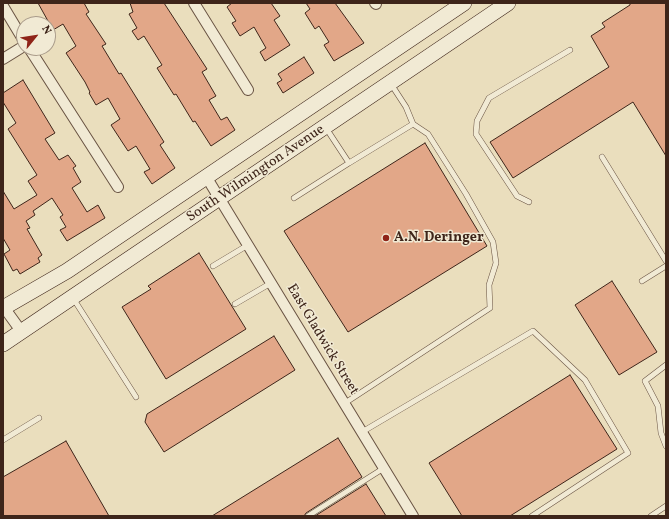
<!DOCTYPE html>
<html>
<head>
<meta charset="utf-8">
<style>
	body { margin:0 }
	#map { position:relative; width:669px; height:519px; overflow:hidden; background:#eadebd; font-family:Vollkorn,serif }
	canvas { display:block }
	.frame { position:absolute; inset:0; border:4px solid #3e251a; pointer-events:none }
	.north { position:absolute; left:16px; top:16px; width:40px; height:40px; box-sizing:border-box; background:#f1ead4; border:1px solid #a99b8a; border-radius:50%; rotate:60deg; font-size:11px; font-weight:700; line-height:16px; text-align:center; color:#3e251a }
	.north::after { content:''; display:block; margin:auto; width:14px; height:18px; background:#8f2418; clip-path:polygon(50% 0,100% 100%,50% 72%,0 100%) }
</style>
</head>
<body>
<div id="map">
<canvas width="669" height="519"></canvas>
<div class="frame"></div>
<div class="north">N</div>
</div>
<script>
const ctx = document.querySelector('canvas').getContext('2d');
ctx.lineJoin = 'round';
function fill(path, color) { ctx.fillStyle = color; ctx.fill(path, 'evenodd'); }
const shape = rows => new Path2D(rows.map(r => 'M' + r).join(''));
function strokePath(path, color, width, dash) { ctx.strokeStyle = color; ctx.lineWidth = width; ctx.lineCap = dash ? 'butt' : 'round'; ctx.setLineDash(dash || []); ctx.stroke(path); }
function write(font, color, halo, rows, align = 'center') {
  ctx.font = font + ' Vollkorn,serif'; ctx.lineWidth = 3; ctx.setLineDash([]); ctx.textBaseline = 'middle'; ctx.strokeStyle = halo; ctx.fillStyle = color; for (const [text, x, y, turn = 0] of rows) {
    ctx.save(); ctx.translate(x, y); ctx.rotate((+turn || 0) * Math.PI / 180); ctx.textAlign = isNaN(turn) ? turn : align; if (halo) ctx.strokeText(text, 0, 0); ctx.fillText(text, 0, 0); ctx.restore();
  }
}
const building = shape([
	[38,3,84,3,89,12,86,14,106,44,102,46,119,74,121,73,164,142,160,145,175,168,152,184,144,172,150,169,136,146,128,151,111,125,120,119,108,98,96,105,89,93,90,92,85,82,66,53,76,46,63,24,53,30,38,3],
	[130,3,164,3,207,69,202,72,216,96,209,100,221,120,227,117,235,130,211,146,195,121,193,122,176,94,174,95,157,68,162,65,144,36,138,40,132,31,137,28,129,14,133,12,130,3],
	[232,3,271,3,280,16,274,20,290,45,265,61,260,52,266,48,254,27,240,36,232,23,236,21,227,7,232,3],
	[306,3,335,3,364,43,334,61,324,45,329,42,319,26,315,29,305,13,310,9,306,3],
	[630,3,666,3,666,156,633,102,513,178,490,142,609,67,591,36,605,27,602,23,630,5,630,3],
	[304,57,314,73,283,93,277,83,282,80,278,74,304,57],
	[23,80,55,133,45,139,59,160,68,155,76,166,73,168,81,182,72,188,87,212,98,205,105,218,67,241,60,230,66,227,60,217,63,215,52,198,33,211,35,215,26,221,30,228,27,229,42,255,38,258,40,262,20,274,17,269,13,271,4,254,10,250,3,238,3,191,14,209,37,195,28,181,37,175,8,129,16,123,3,102,3,93,23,80],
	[425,143,487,246,348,332,284,231,425,143],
	[199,253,246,329,166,379,122,307,151,289,148,286,199,253],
	[612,281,657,352,619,375,575,305,612,281],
	[274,336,295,370,164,452,145,422,147,414,274,336],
	[570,375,617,449,510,516,462,516,429,463,570,375],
	[338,438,362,477,306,513,304,516,212,516,338,438],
	[66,441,109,516,3,516,3,477,66,441],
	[366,484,386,516,315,516,366,484]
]);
const lane = shape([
	[391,84,406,107,413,124],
	[326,128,349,163,413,124,428,134,466,194,493,242,496,263,489,285,490,308,345,403],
	[602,157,666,261],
	[294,198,349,163],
	[529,202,517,196,476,134,477,121,489,98,570,50],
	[213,266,248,245],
	[642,281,666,266],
	[73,298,136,397],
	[235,304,271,283],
	[666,365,645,381,658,406,661,433,666,446],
	[362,432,533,331,585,380,628,453,532,516],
	[3,440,39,418],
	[308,516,384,468],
	[651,516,666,506]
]);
const street = shape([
	[194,3,248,90],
	[375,3,376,4],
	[3,6,24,41],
	[29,48,118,187],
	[3,59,24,46],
	[207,178,413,516],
	[3,306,21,331]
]);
const secondary = shape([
	[3,308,67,271,464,3],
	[3,344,508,3]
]);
const markers = [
	[386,238,4,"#8f2418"]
];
const streetNames = [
	["South Wilmington Avenue",256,174,-34],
	["East Gladwick Street",322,340,59]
];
const poiNames = [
	["A.N. Deringer",394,238]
];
fill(building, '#e2a788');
strokePath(building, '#3e251a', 1);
strokePath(lane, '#695343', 6);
strokePath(street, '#695343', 12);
strokePath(secondary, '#3e251a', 16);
strokePath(lane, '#f1ead4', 5);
strokePath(street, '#f1ead4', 10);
strokePath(secondary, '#f1ead4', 15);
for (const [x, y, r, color] of markers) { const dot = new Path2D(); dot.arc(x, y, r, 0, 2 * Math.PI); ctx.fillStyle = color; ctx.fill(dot); strokePath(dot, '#f1ead4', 1.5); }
write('14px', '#3e251a', '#f1ead4', streetNames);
write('bold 14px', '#3e251a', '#f1ead4', poiNames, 'left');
</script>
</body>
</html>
